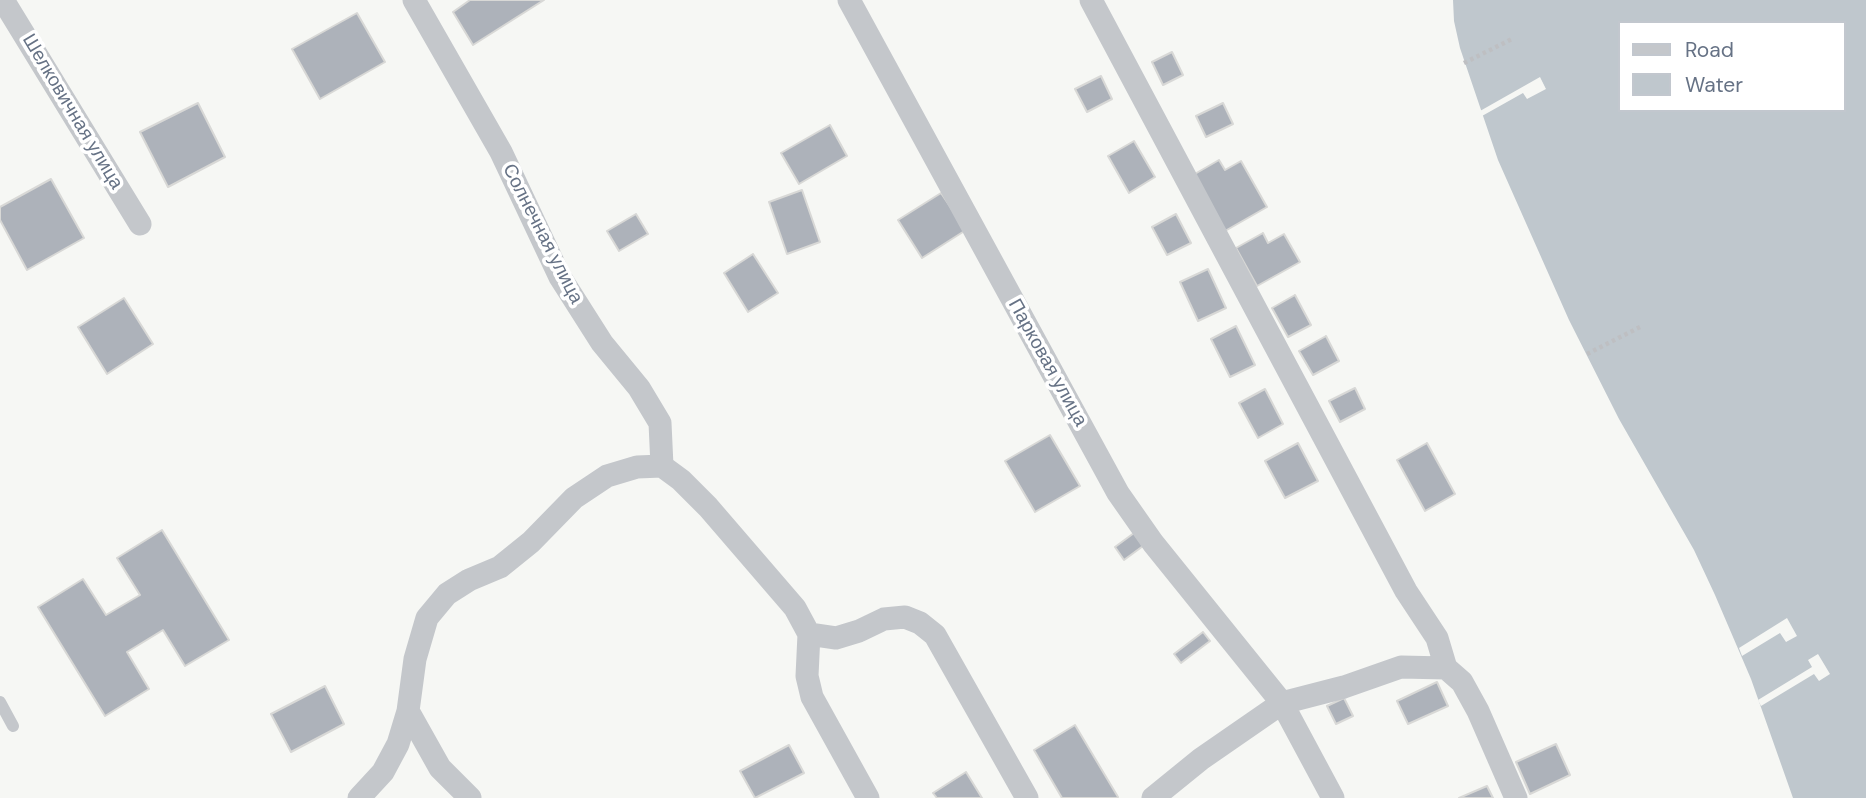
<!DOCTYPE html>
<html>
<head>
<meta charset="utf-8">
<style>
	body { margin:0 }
	#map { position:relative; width:1866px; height:798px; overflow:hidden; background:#f6f7f4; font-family:"DM Sans",sans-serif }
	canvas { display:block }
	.legend { position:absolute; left:1618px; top:21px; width:228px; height:91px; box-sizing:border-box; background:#fff; border:2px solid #c2c7ce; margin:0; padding:9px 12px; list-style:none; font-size:21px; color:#667285 }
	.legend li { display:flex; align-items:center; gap:14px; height:35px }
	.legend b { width:35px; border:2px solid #c2c7ce }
</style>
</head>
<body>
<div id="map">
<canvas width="1866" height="798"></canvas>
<ul class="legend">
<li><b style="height:9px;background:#c4c7cb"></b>Road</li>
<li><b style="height:19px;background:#bfc7cd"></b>Water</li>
</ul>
</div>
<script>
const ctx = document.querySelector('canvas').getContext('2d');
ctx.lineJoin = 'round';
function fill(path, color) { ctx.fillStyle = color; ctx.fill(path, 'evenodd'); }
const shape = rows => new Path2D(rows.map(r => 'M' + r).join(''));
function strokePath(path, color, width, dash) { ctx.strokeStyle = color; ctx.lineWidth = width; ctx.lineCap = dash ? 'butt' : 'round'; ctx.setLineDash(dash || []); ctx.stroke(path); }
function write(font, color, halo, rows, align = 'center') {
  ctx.font = font + ' "DM Sans",sans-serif'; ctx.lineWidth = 7; ctx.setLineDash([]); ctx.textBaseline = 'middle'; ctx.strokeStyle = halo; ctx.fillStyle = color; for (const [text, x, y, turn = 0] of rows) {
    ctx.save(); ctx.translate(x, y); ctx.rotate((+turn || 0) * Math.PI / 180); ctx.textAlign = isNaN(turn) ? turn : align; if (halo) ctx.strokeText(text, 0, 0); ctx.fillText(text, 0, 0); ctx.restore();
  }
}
const water = shape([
	[1453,0,1866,0,1866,798,1793,798,1751,679,1715,595,1694,550,1619,419,1569,320,1498,160,1460,48,1454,21],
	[1619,23,1843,23,1843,110,1619,110]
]);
const pier = shape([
	[1540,77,1546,89,1527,99,1523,93,1482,116,1480,111],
	[1787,618,1797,636,1786,642,1780,633,1742,656,1739,648],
	[1818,654,1830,674,1819,681,1814,674,1761,706,1758,700,1812,667,1808,660]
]);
const building = shape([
	[470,0,544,0,473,45,453,12,470,0],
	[357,13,385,62,320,99,292,49,357,13],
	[1172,52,1183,75,1163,85,1152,62,1172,52],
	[1101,76,1112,99,1087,112,1075,89,1101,76],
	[198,103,225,157,168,187,140,132,198,103],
	[1223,103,1233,124,1206,137,1196,116,1223,103],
	[830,125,847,156,799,184,781,153,830,125],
	[1134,141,1155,177,1129,193,1108,156,1134,141],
	[1219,160,1225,170,1241,161,1267,207,1225,231,1193,175,1219,160],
	[51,179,84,238,27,270,0,220,0,207,51,179],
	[802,190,820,242,787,254,769,202,802,190],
	[941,193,966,230,922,258,898,220,941,193],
	[636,214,648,234,619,251,607,231,636,214],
	[1176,214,1191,243,1167,255,1152,227,1176,214],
	[1263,233,1268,243,1284,234,1300,262,1257,286,1236,248,1263,233],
	[753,254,778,293,748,312,724,273,753,254],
	[1208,269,1226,308,1198,321,1180,282,1208,269],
	[1295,295,1311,325,1288,337,1272,308,1295,295],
	[124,298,153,344,107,374,78,327,124,298],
	[1236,326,1255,365,1230,377,1211,339,1236,326],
	[1326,336,1339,361,1313,375,1299,351,1326,336],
	[1355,388,1365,409,1340,422,1329,401,1355,388],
	[1265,389,1283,424,1258,438,1239,403,1265,389],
	[1050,435,1080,486,1035,512,1005,461,1050,435],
	[1298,443,1318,481,1285,498,1265,461,1298,443],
	[1427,443,1455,494,1425,511,1397,460,1427,443],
	[162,530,229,640,185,666,163,630,127,652,149,689,105,716,38,607,83,579,106,615,140,595,117,558,162,530],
	[1134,533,1143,546,1124,560,1115,547,1134,533],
	[1203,632,1210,641,1181,663,1174,654,1203,632],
	[1437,682,1448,706,1408,724,1397,701,1437,682],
	[325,686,344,724,291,752,271,714,325,686],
	[1344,698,1353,716,1336,724,1327,706,1344,698],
	[1075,725,1118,797,1117,798,1062,798,1034,750,1075,725],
	[1556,744,1570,775,1530,794,1516,762,1556,744],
	[789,745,804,773,755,798,740,771,789,745],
	[966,772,982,798,937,798,933,793,966,772],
	[1487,786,1493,798,1459,798,1487,786]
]);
const path = shape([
	[1464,63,1512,39],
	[1587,354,1640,327]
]);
const service = shape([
	[0,702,13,726]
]);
const minor = shape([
	[3,0,140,224],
	[414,0,501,152,560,277,602,343,639,388,660,423,662,466],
	[849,0,1118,493,1153,543,1282,703,1333,798],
	[1091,0,1406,591,1437,638,1446,668,1401,667,1344,687,1282,703,1201,759,1153,798],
	[809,634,807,676,812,697,868,798],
	[1446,668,1462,682,1478,711,1516,798],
	[408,711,440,768,470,798],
	[359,798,383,772,398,744,408,711,415,659,427,618,447,594,469,580,500,567,531,542,574,498,607,476,637,467,662,466,681,480,708,507,795,608,809,634,836,638,859,631,884,619,905,617,920,623,935,635,1027,798]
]);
const streetNames = [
	["Шелковичная улица",72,112,59],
	["Солнечная улица",542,234,63],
	["Парковая улица",1047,363,61]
];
fill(water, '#bfc7cd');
fill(pier, '#f6f7f4');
fill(building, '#adb2ba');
strokePath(building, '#d8d8d6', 2);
strokePath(path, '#bebfc2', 4.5, [3.5, 3.5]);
strokePath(service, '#c4c7cb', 12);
strokePath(minor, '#c4c7cb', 23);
write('19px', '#667285', '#fff', streetNames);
</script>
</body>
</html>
